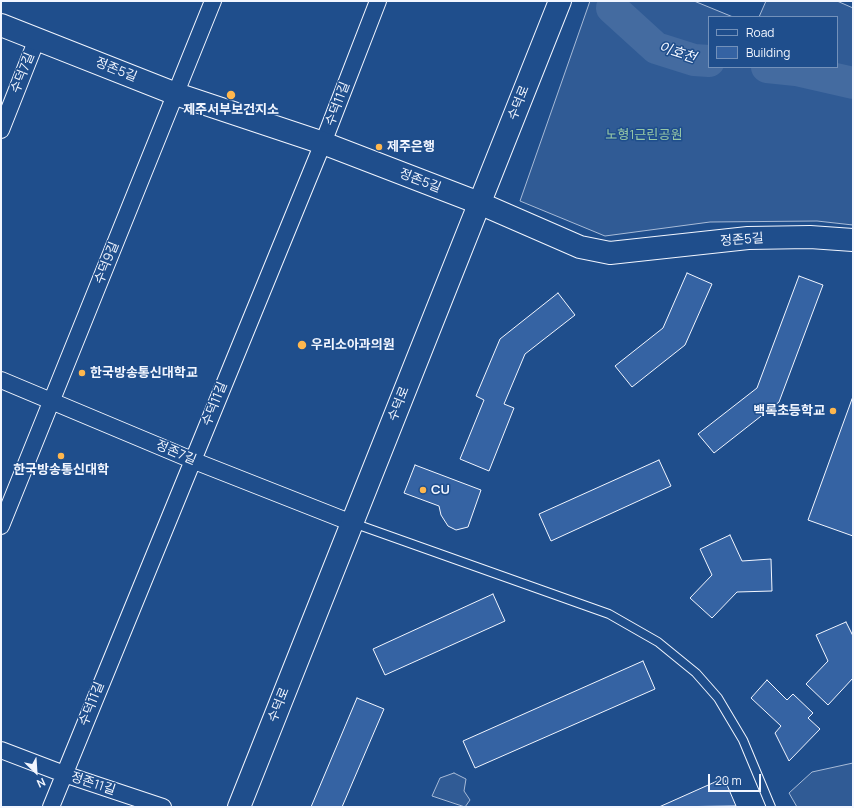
<!DOCTYPE html>
<html>
<head>
<meta charset="utf-8">
<style>
	body { margin:0 }
	#map { position:relative; width:854px; height:808px; overflow:hidden; background:#1f4e8c; font-family:Manrope,sans-serif }
	canvas { display:block }
	.frame { position:absolute; inset:0; border:2px solid #f2f6ff; pointer-events:none }
	.legend { position:absolute; left:708px; top:16px; width:130px; height:52px; box-sizing:border-box; background:#1f4e8c; border:1px solid #7391ba; margin:0; padding:5px 7px; list-style:none; font-size:12px; color:#f2f6ff }
	.legend li { display:flex; align-items:center; gap:8px; height:20px }
	.legend b { width:20px; border:1px solid #7391ba }
	.north { position:absolute; left:16px; top:752px; width:40px; height:40px; -webkit-text-stroke:3px #1f4e8c; paint-order:stroke; rotate:155deg; font-size:11px; font-weight:700; line-height:16px; text-align:center; color:#f2f6ff }
	.north::after { content:''; display:block; margin:auto; width:14px; height:18px; background:#f2f6ff; clip-path:polygon(50% 0,100% 100%,50% 72%,0 100%) }
	.scale { position:absolute; left:708px; top:774px; width:53px; height:18px; box-sizing:border-box; border:2px solid #f2f6ff; border-top:0; padding-left:5px; font-size:12px; line-height:14px; white-space:nowrap; color:#f2f6ff; -webkit-text-stroke:3px #1f4e8c; paint-order:stroke }
</style>
</head>
<body>
<div id="map">
<canvas width="854" height="808"></canvas>
<div class="frame"></div>
<ul class="legend">
<li><b style="height:5px;background:#1f4e8c"></b>Road</li>
<li><b style="height:11px;background:#3563a3"></b>Building</li>
</ul>
<div class="north">N</div>
<div class="scale">20 m</div>
</div>
<script>
const ctx = document.querySelector('canvas').getContext('2d');
ctx.lineJoin = 'round';
function fill(path, color) { ctx.fillStyle = color; ctx.fill(path, 'evenodd'); }
const shape = rows => new Path2D(rows.map(r => 'M' + r).join(''));
function strokePath(path, color, width, dash) { ctx.strokeStyle = color; ctx.lineWidth = width; ctx.lineCap = dash ? 'butt' : 'round'; ctx.setLineDash(dash || []); ctx.stroke(path); }
function write(font, color, halo, rows, align = 'center') {
  ctx.font = font + ' Manrope,"Noto Sans KR",sans-serif'; ctx.lineWidth = 3; ctx.setLineDash([]); ctx.textBaseline = 'middle'; ctx.strokeStyle = halo; ctx.fillStyle = color; for (const [text, x, y, turn = 0] of rows) {
    ctx.save(); ctx.translate(x, y); ctx.rotate((+turn || 0) * Math.PI / 180); ctx.textAlign = isNaN(turn) ? turn : align; if (halo) ctx.strokeText(text, 0, 0); ctx.fillText(text, 0, 0); ctx.restore();
  }
}
const built = shape([
	[590,1,694,1,733,17,709,17,709,67,837,67,837,17,759,17,766,1,837,1,853,8,853,225,817,221,710,222,605,236,520,201,590,1],
	[853,763,853,807,797,807,789,793,812,772,853,763],
	[454,773,466,779,464,791,470,800,465,807,432,796,440,778,454,773]
]);
const river = shape([
	[612,8,656,48,694,60,709,61],
	[767,67,796,70,853,83]
]);
const building = shape([
	[687,273,712,284,685,345,632,387,615,366,663,328,687,273],
	[799,276,823,285,779,402,714,453,698,434,757,388,799,276],
	[558,293,575,315,525,354,504,404,514,408,489,471,460,459,484,400,476,396,500,339,558,293],
	[852,399,853,399,853,536,808,520,852,399],
	[659,460,671,486,551,541,539,514,659,460],
	[415,465,481,490,468,527,456,530,448,526,441,515,439,506,404,493,415,465],
	[730,535,742,561,771,559,772,591,737,592,712,618,690,598,712,575,700,549,730,535],
	[493,594,505,621,385,675,373,649,493,594],
	[846,622,853,636,853,678,828,705,806,684,828,661,816,635,846,622],
	[643,661,655,689,475,768,463,741,643,661],
	[767,680,787,700,793,694,813,713,808,718,820,729,789,761,775,733,781,726,751,698,767,680],
	[357,698,384,709,342,807,311,807,357,698],
	[724,778,736,806,659,807,724,778]
]);
const lane = shape([
	[353,523,609,614,658,642,696,673,718,698,743,740,771,807]
]);
const street = shape([
	[1,130,37,39],
	[1,380,192,460,352,523],
	[1,526,213,1],
	[1,750,64,774,163,807],
	[51,807,323,143,378,1]
]);
const secondary = shape([
	[1,25,176,94,323,143,479,203,580,247,610,253,748,238,810,237,853,240],
	[239,807,560,1]
]);
const markers = [
	[231,95,5,"#ffb74d"],
	[379,147,4,"#ffb74d"],
	[302,345,5,"#ffb74d"],
	[82,373,4,"#ffb74d"],
	[833,411,4,"#ffb74d"],
	[61,456,4,"#ffb74d"],
	[423,490,4,"#ffb74d"]
];
const streetNames = [
	["정존5길",116,70,22],
	["수덕7길",23,73,-68],
	["수덕로",519,103,-68],
	["수덕11길",338,104,-69],
	["정존5길",420,181,21],
	["정존5길",742,240,-4],
	["수덕9길",107,263,-68],
	["수덕11길",215,404,-68],
	["수덕로",399,404,-68],
	["정존7길",176,453,23],
	["수덕11길",92,704,-68],
	["수덕로",279,705,-68],
	["정존11길",93,784,18]
];
const poiNames = [
	["제주서부보건지소",231,110,"center"],
	["제주은행",387,147],
	["우리소아과의원",311,345],
	["한국방송통신대학교",90,373],
	["백록초등학교",825,411,"right"],
	["한국방송통신대학",61,470,"center"],
	["CU",431,490]
];
const parkNames = [
	["노형1근린공원",644,135]
];
const waterNames = [
	["이호천",677,53,18]
];
fill(built, '#305b95');
strokePath(built, '#a8bbd7', 1);
strokePath(river, '#446ba0', 32);
fill(building, '#3563a3');
strokePath(building, '#f2f6ff', 1);
strokePath(lane, '#f2f6ff', 10);
strokePath(street, '#f2f6ff', 18);
strokePath(secondary, '#f2f6ff', 24);
strokePath(lane, '#1f4e8c', 8);
strokePath(street, '#1f4e8c', 16);
strokePath(secondary, '#1f4e8c', 22);
for (const [x, y, r, color] of markers) { const dot = new Path2D(); dot.arc(x, y, r, 0, 2 * Math.PI); ctx.fillStyle = color; ctx.fill(dot); strokePath(dot, '#1f4e8c', 1.5); }
write('13px', '#f2f6ff', '#1f4e8c', streetNames);
write('bold 13px', '#f2f6ff', '#1f4e8c', poiNames, 'left');
write('13px', '#97c8a6', '#1f4e8c', parkNames);
write('italic 14px', '#f2f6ff', '#1f4e8c', waterNames);
</script>
</body>
</html>
